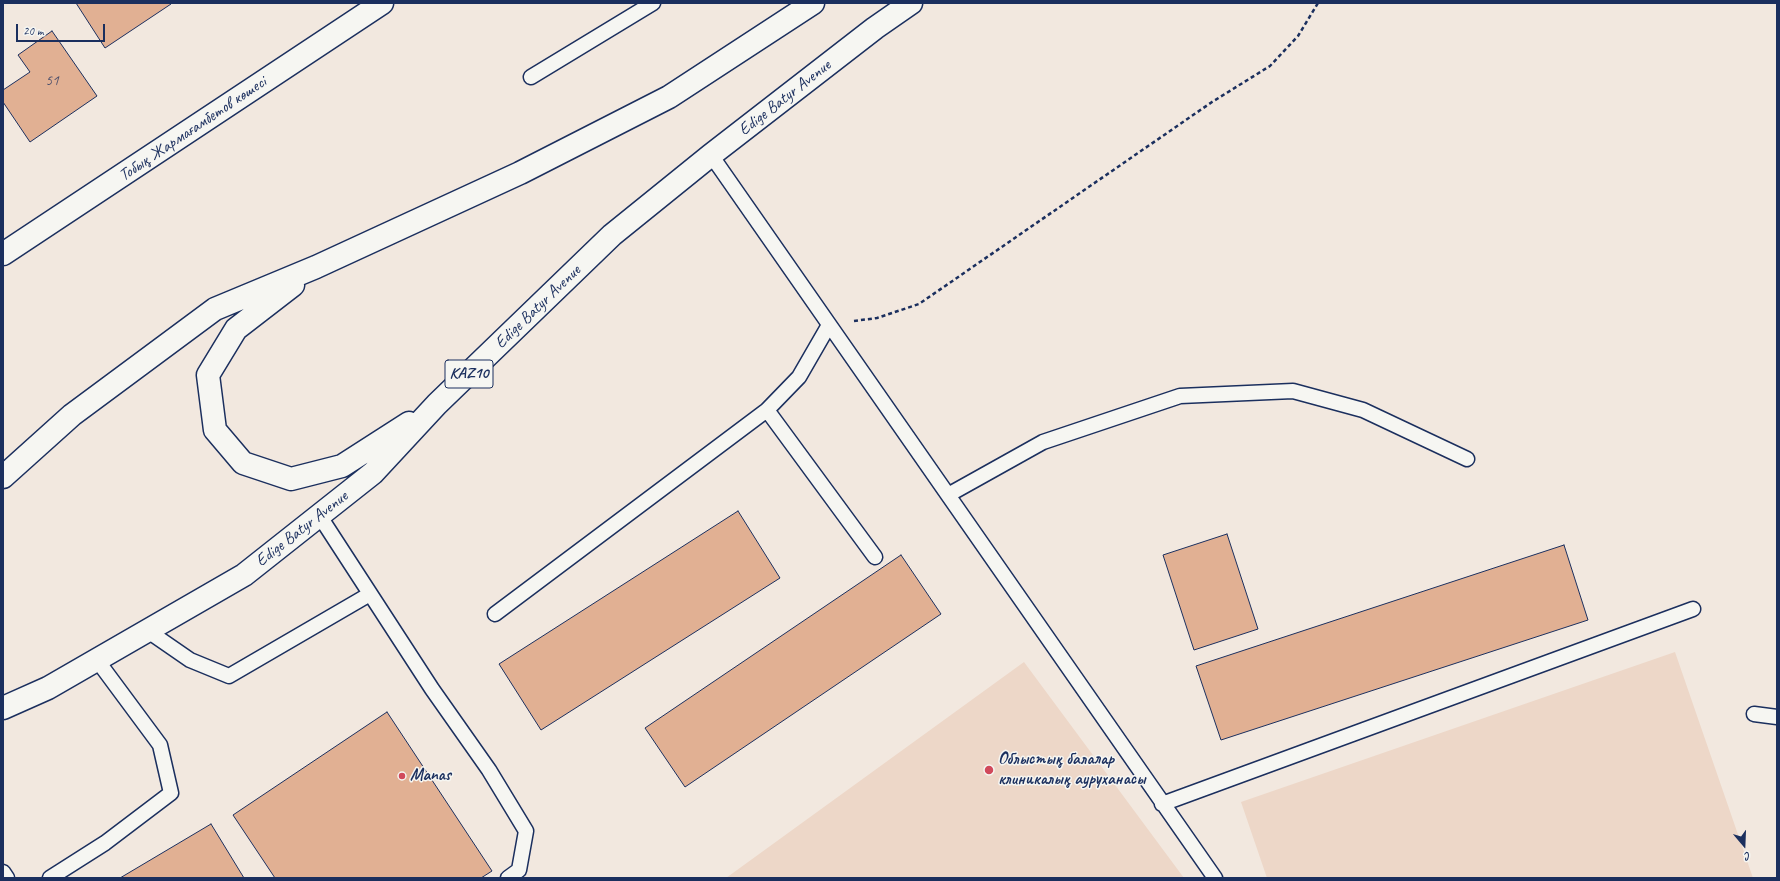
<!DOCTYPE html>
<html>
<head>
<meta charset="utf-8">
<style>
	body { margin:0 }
	#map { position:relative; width:1780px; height:881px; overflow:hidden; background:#f2e8df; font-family:Caveat,sans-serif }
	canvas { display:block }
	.frame { position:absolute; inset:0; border:4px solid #1b2f5e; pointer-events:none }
	.north { position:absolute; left:1724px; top:825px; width:40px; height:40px; -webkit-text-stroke:3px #f6f6f2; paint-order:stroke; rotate:161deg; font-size:11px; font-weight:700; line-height:16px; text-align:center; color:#1b2f5e }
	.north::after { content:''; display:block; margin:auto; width:14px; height:18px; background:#1b2f5e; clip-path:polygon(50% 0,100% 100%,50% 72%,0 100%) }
	.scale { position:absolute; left:16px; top:24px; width:89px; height:18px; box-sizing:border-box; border:2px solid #1b2f5e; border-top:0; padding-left:5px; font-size:12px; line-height:14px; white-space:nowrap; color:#1b2f5e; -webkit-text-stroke:3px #f6f6f2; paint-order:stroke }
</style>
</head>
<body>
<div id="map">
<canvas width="1780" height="881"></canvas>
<div class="frame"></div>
<div class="north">С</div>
<div class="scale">20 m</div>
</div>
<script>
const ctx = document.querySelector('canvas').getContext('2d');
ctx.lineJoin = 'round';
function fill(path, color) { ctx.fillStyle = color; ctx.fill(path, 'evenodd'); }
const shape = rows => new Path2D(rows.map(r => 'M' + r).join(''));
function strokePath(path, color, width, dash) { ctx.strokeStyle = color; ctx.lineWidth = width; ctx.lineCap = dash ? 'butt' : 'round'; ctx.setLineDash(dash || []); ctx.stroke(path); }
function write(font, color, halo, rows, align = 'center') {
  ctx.font = font + ' Caveat,sans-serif'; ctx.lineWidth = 3; ctx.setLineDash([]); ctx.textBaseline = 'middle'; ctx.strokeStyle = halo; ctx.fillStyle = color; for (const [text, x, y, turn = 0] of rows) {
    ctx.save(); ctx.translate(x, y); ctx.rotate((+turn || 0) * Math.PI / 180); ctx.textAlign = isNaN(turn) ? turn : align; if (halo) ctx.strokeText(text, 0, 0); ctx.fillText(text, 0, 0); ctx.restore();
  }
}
const built = shape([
	[1675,652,1753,878,1267,878,1241,802],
	[1024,662,1184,878,726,878]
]);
const building = shape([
	[76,3,170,3,171,4,105,48,76,3],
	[52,31,97,96,30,142,3,102,3,90,30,72,18,55,52,31],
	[738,511,780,578,541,730,499,664,738,511],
	[1227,534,1258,629,1194,650,1163,555,1227,534],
	[1564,545,1588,620,1221,740,1196,666,1564,545],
	[901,555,941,614,685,787,645,728,901,555],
	[387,712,492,871,481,878,275,878,233,815,387,712],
	[211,824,244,878,120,878,211,824]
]);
const path = shape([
	[854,321,877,318,919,304,1212,102,1270,66,1298,36,1318,3]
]);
const lane = shape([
	[531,77,653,3],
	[711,155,1215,878],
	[767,410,875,557],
	[948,495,1043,442,1180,396,1293,391,1363,410,1467,459],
	[319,515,432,689,489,770,526,831,519,870,508,878],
	[495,614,767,410,799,377,829,325],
	[148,631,190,660,229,676,370,594],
	[1754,714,1777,717],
	[1162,804,1693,609],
	[3,872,7,878],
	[50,878,105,843,171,793,160,745,97,660]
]);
const street = shape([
	[3,254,382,3]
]);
const primary = shape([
	[293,285,236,329,208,375,215,430,243,463,291,479,342,466,409,423],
	[3,477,72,415,215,309,316,267,520,173,669,97,813,3],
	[3,708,48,688,244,575,373,473,437,404,612,235,711,155,875,28,911,3]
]);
const markers = [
	[989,770,5,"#d1495b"],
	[402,776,4,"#d1495b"]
];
const numberNames = [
	["51",52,81]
];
const shields = [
	[469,374,48]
];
const shieldNames = [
	["KAZ10",469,374]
];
const streetNames = [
	["Edige Batyr Avenue",785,98,-38],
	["Тобық Жармағамбетов көшесі",193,129,-34],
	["Edige Batyr Avenue",538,307,-44],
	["Edige Batyr Avenue",302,529,-38]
];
const poiNames = [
	["Облыстық балалар",998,760],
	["клиникалық ауруханасы",998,780],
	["Manas",410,776]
];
fill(built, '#edd7c8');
fill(building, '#e1b093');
strokePath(building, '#1b2f5e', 1);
strokePath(lane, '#1b2f5e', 17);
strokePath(street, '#1b2f5e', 25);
strokePath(primary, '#1b2f5e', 25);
strokePath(path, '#1b2f5e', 2.5, [4, 3]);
strokePath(lane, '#f6f6f2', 14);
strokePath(street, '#f6f6f2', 22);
strokePath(primary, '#f6f6f2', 22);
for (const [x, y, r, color] of markers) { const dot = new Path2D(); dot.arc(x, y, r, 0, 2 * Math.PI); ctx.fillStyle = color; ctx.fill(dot); strokePath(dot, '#f6f6f2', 1.5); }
write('15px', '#4c4f6b', null, numberNames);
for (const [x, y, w] of shields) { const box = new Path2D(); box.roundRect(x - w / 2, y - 14, w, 28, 3); ctx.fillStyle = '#f6f6f2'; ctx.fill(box); strokePath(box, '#1b2f5e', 1); }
write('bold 16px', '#1b2f5e', null, shieldNames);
write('17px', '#1b2f5e', '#f6f6f2', streetNames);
write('bold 17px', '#1b2f5e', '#f6f6f2', poiNames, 'left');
</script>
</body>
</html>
